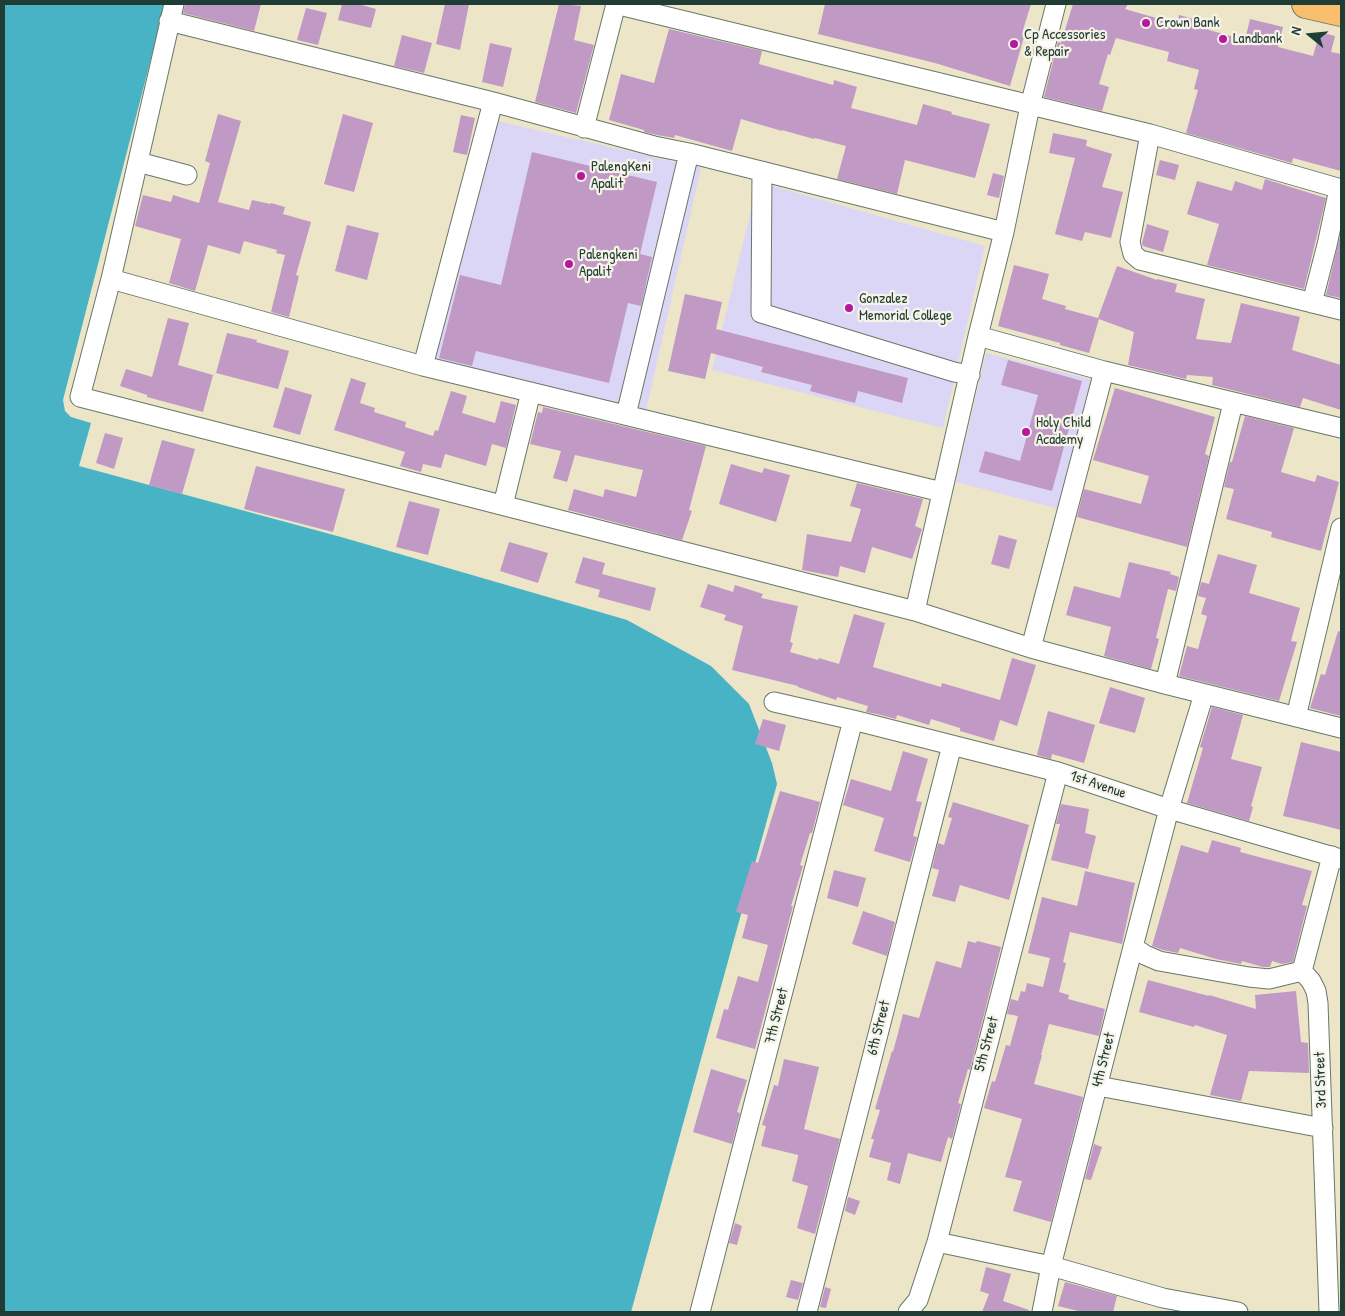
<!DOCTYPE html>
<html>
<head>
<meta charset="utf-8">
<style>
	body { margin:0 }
	#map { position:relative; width:1345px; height:1316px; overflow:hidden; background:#ece5c8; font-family:"Patrick Hand",sans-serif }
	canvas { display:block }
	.frame { position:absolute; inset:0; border:5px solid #1f3d34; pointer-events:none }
	.north { position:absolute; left:1285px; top:10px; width:50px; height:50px; -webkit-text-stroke:4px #f7f3e8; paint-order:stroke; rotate:287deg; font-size:14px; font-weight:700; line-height:20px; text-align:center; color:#1f3d34 }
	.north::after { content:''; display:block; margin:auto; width:18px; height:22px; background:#1f3d34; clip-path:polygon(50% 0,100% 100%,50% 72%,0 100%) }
</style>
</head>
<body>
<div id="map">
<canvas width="1345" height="1316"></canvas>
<div class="frame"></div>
<div class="north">N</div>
</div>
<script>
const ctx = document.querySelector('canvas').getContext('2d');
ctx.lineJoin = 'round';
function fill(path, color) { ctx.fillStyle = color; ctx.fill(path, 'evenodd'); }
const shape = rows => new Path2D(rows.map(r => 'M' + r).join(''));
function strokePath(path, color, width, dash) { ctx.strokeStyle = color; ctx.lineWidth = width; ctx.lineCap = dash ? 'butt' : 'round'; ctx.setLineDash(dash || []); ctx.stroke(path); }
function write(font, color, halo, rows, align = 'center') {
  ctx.font = font + ' "Patrick Hand",sans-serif'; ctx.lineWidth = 4.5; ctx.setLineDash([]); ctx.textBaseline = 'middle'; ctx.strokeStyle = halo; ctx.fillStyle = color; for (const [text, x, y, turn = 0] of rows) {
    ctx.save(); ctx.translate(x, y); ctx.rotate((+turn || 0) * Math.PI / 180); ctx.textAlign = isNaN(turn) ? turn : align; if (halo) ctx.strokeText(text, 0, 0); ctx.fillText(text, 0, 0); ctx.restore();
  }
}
const built = shape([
	[497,121,701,168,646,411,433,361],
	[758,182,985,246,943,428,712,370],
	[986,353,1098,381,1063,510,956,482]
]);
const water = shape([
	[4,4,165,4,63,400,65,411,71,417,91,423,79,466,341,537,627,620,711,666,749,704,772,763,777,784,631,1312,4,1312]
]);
const building = shape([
	[185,4,261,4,254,31,183,13],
	[342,4,358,4,376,9,371,28,338,20],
	[445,4,469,4,460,50,436,44],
	[559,4,581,6,574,40,594,45,576,113,535,102],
	[825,4,1031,4,1023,30,1026,30,1010,86,935,63,818,34],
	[1073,4,1128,4,1125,9,1177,24,1179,15,1210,24,1209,30,1245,40,1250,19,1283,27,1278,47,1313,56,1320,32,1335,36,1331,52,1341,54,1341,171,1293,158,1292,163,1186,133,1198,90,1194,89,1199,70,1167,61,1169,52,1116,38,1110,55,1108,54,1099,84,1109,87,1102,111,1044,97,1058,42,1061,43],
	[306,8,327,13,318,45,297,40],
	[669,29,762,51,759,64,833,85,834,80,857,87,851,108,917,125,923,104,952,112,951,114,990,124,975,178,905,160,897,194,837,179,846,146,815,138,814,139,782,130,782,131,741,119,732,151,675,135,674,138,657,135,644,132,644,130,609,120,621,74,654,83],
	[402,35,432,43,424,73,394,66],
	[490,43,512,48,503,87,482,82],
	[218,114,241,121,218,202,249,210,252,200,270,204,271,203,285,207,283,214,311,222,296,275,299,276,289,317,271,312,285,255,276,253,277,250,244,241,240,254,208,245,195,291,169,283,181,239,135,226,143,195,171,202,173,195,199,203,210,163,205,161],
	[343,114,373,123,354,192,324,184],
	[461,115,475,118,467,155,453,152],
	[1053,133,1087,140,1086,146,1112,154,1102,187,1123,192,1111,238,1085,232,1082,241,1055,234,1075,158,1049,153],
	[532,152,657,182,640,254,652,257,641,306,628,303,609,383,476,351,472,366,439,358,460,275,501,285],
	[1160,160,1179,165,1175,180,1156,175],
	[993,173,1004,176,999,198,987,195],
	[1265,179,1326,198,1304,289,1207,265,1219,224,1187,214,1197,181,1232,191,1235,181,1262,190],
	[1147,224,1169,231,1163,252,1143,246,1142,243],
	[347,225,379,233,367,280,335,271],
	[1341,232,1341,298,1326,295],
	[1014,265,1049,274,1042,299,1066,306,1065,309,1098,318,1117,266,1157,280,1157,279,1177,284,1175,292,1205,299,1196,339,1231,343,1241,303,1300,317,1292,350,1341,365,1341,410,1303,398,1300,407,1212,385,1213,377,1187,375,1186,379,1128,365,1134,332,1099,319,1089,353,1060,345,1060,343,998,326],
	[685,294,722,302,716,329,908,378,902,403,858,391,855,403,810,391,812,385,761,372,763,367,711,353,705,379,668,371],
	[168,318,189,323,178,365,213,375,203,412,147,397,147,395,120,386,126,369,152,377],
	[227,333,257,340,256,342,289,351,278,389,216,373],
	[1008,360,1082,381,1052,491,979,472,985,451,1020,461,1038,395,1001,385],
	[351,378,366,383,360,403,375,408,374,412,406,422,405,427,433,436,435,430,438,431,451,391,467,396,462,413,495,423,501,401,516,405,506,448,492,444,486,466,445,454,441,468,423,464,421,472,400,466,405,452,334,430],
	[285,387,312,395,300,435,273,427],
	[1115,388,1215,417,1205,454,1209,456,1187,547,1077,517,1084,489,1141,504,1149,476,1093,460],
	[543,407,706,446,689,510,692,511,682,540,568,510,574,489,603,497,605,489,636,497,643,470,575,455,567,482,553,478,561,451,530,444,538,412,542,413],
	[1245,416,1294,428,1281,472,1315,482,1317,475,1339,482,1321,551,1271,537,1272,532,1226,519,1234,489,1224,487,1230,462,1232,462],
	[105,433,123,438,114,469,96,463],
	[162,440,195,449,182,494,149,485],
	[731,464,762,473,764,468,790,475,776,522,719,504],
	[256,466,345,489,333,532,244,509],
	[857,483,923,499,915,526,922,529,912,559,872,547,865,573,840,566,838,577,802,570,807,534,851,542,861,509,850,506],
	[409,501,440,509,428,555,396,547],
	[999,535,1017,540,1009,569,991,564],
	[509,542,548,553,538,583,500,571],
	[1218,554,1257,565,1249,593,1300,608,1291,641,1297,642,1279,701,1179,676,1187,646,1198,649,1207,616,1201,614,1206,598,1198,596,1201,582,1209,584],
	[583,557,605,563,602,574,656,588,650,611,598,597,600,590,575,583],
	[1129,562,1171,572,1170,574,1179,577,1176,591,1168,589,1156,638,1159,639,1151,669,1104,656,1111,627,1066,615,1074,586,1120,598],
	[708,584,733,592,735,585,763,594,761,598,798,606,790,642,793,643,790,652,818,660,819,658,839,664,854,614,885,623,873,667,941,687,942,683,1000,700,1012,658,1036,665,1017,726,1000,720,994,741,960,731,960,728,931,719,929,725,897,715,896,719,877,714,866,712,868,706,837,697,836,700,798,687,798,686,732,670,743,626,724,620,726,615,700,607],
	[1338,631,1341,632,1341,716,1310,708,1321,674,1325,675],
	[1110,687,1145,698,1135,733,1099,723],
	[1212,707,1243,715,1231,759,1262,767,1251,806,1253,807,1249,821,1187,803,1203,748,1200,747],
	[1048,711,1095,725,1084,763,1052,754,1051,759,1037,755],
	[763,719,786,725,779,751,755,744],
	[1301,742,1341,752,1341,830,1314,823,1283,816],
	[903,751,928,759,916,801,922,802,913,836,917,837,910,862,874,851,884,818,843,805,851,779,891,791],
	[780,791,820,802,812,833,810,833,800,865,803,866,791,906,793,906,755,1049,716,1038,724,1009,728,1010,738,976,758,982,768,945,742,938,748,915,736,912,752,861,758,863],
	[953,802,1029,825,1009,900,960,885,955,902,932,896,939,870,932,868,938,843,944,845,952,818,948,817],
	[1061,804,1089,809,1085,833,1096,836,1088,869,1051,860,1060,824,1056,824],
	[1212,840,1241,848,1240,852,1312,871,1302,905,1307,906,1293,962,1282,964,1272,961,1270,967,1263,967,1242,961,1241,964,1216,959,1180,948,1178,953,1163,950,1152,946,1181,845,1208,853],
	[834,870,866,878,858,907,827,898],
	[1085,871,1135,883,1122,944,1070,932,1063,962,1066,963,1059,992,1069,995,1068,999,1105,1009,1099,1036,1049,1024,1041,1055,1042,1055,1034,1084,1083,1097,1051,1222,1013,1211,1022,1181,1005,1177,1022,1119,984,1108,992,1081,995,1082,1006,1045,1010,1046,1018,1016,1007,1014,1011,999,1018,1001,1021,991,1025,992,1027,983,1043,987,1050,958,1028,953,1042,897,1077,906],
	[863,911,895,922,887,956,852,944],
	[968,941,976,943,977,941,1001,947,971,1066,970,1070,968,1069,958,1103,961,1104,952,1139,948,1137,941,1162,908,1153,900,1184,887,1180,891,1163,869,1157,874,1139,871,1139,880,1110,875,1109,892,1051,893,1052,903,1014,919,1018,936,961,961,968],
	[1148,980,1209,996,1209,995,1256,1009,1255,995,1296,991,1301,1042,1308,1043,1309,1073,1249,1071,1241,1101,1210,1095,1227,1035,1195,1025,1194,1027,1139,1012],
	[784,1059,819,1067,804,1129,840,1139,815,1234,797,1228,808,1186,792,1181,798,1157,798,1155,761,1146,766,1126,762,1125,774,1085,778,1086],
	[711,1069,747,1080,737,1112,740,1113,732,1144,693,1132],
	[1094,1144,1102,1147,1091,1180,1085,1179],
	[848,1197,860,1201,855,1215,845,1211],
	[735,1223,742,1226,737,1245,729,1243],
	[986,1267,1011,1274,1003,1301,1029,1310,1028,1312,982,1312,989,1294,980,1291],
	[791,1280,803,1283,798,1300,786,1297],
	[1065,1282,1117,1296,1113,1312,1082,1312,1058,1306],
	[825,1287,831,1289,826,1308,820,1307]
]);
const minor = shape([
	[174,4,111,279,80,397,915,611,1031,648,1165,684,1341,728],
	[615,4,1150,134,1341,189],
	[169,21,493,102,654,146,689,153,1004,232],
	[584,128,616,4],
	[1150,134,1130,242,1133,254,1140,260,1341,310],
	[138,162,187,175],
	[762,171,761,313,954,372,970,375],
	[111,279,423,366,942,492],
	[1312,303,1327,245,1339,189],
	[978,336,1104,371,1341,428],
	[423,366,493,102],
	[626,415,689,153],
	[503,505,531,392],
	[915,611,978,336,1004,232,1030,106,1056,4],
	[1031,648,1104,371],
	[1165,684,1233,403],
	[774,702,853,720,1058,772,1169,809,1341,859],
	[1296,717,1341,528],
	[1133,947,1145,955,1159,961,1249,977,1269,979,1302,971],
	[1098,1086,1323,1128],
	[937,1242,1051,1266,1163,1298,1238,1312],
	[700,1312,853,720],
	[807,1312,952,745],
	[908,1312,918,1300,937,1242,1058,772],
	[1042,1312,1051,1266,1133,947,1169,809,1204,694],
	[1329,1312,1318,1003,1316,991,1311,981,1302,971,1332,856]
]);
const highway = shape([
	[1306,4,1341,12]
]);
const markers = [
	[1146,23,5,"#b5179e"],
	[1223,39,5,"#b5179e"],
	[1014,44,5,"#b5179e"],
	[581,176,5,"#b5179e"],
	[569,264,5,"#b5179e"],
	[849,308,5,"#b5179e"],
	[1026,432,5,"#b5179e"]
];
const poiNames = [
	["Crown Bank",1156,23],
	["Cp Accessories",1024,35],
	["& Repair",1024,52],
	["Landbank",1233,39],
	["PalengKeni",591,167],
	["Apalit",591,184],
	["Palengkeni",579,255],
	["Apalit",579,272],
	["Gonzalez",859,299],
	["Memorial College",859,316],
	["Holy Child",1036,423],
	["Academy",1036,440]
];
const streetNames = [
	["1st Avenue",1098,785,19],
	["7th Street",777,1016,-76],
	["6th Street",879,1028,-76],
	["5th Street",987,1044,-75],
	["4th Street",1104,1060,-76],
	["3rd Street",1321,1080,-92]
];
fill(built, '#dcd6f6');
fill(water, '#48b3c5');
fill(building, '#c099c5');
strokePath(minor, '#677868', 21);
strokePath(highway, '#677868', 30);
strokePath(minor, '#fff', 19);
strokePath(highway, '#f9bf6d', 28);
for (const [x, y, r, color] of markers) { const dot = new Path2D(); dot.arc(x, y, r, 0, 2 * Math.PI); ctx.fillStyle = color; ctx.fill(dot); strokePath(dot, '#f7f3e8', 2); }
write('15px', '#1f3d34', '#f7f3e8', poiNames, 'left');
write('15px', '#1f3d34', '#f7f3e8', streetNames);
</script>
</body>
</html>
